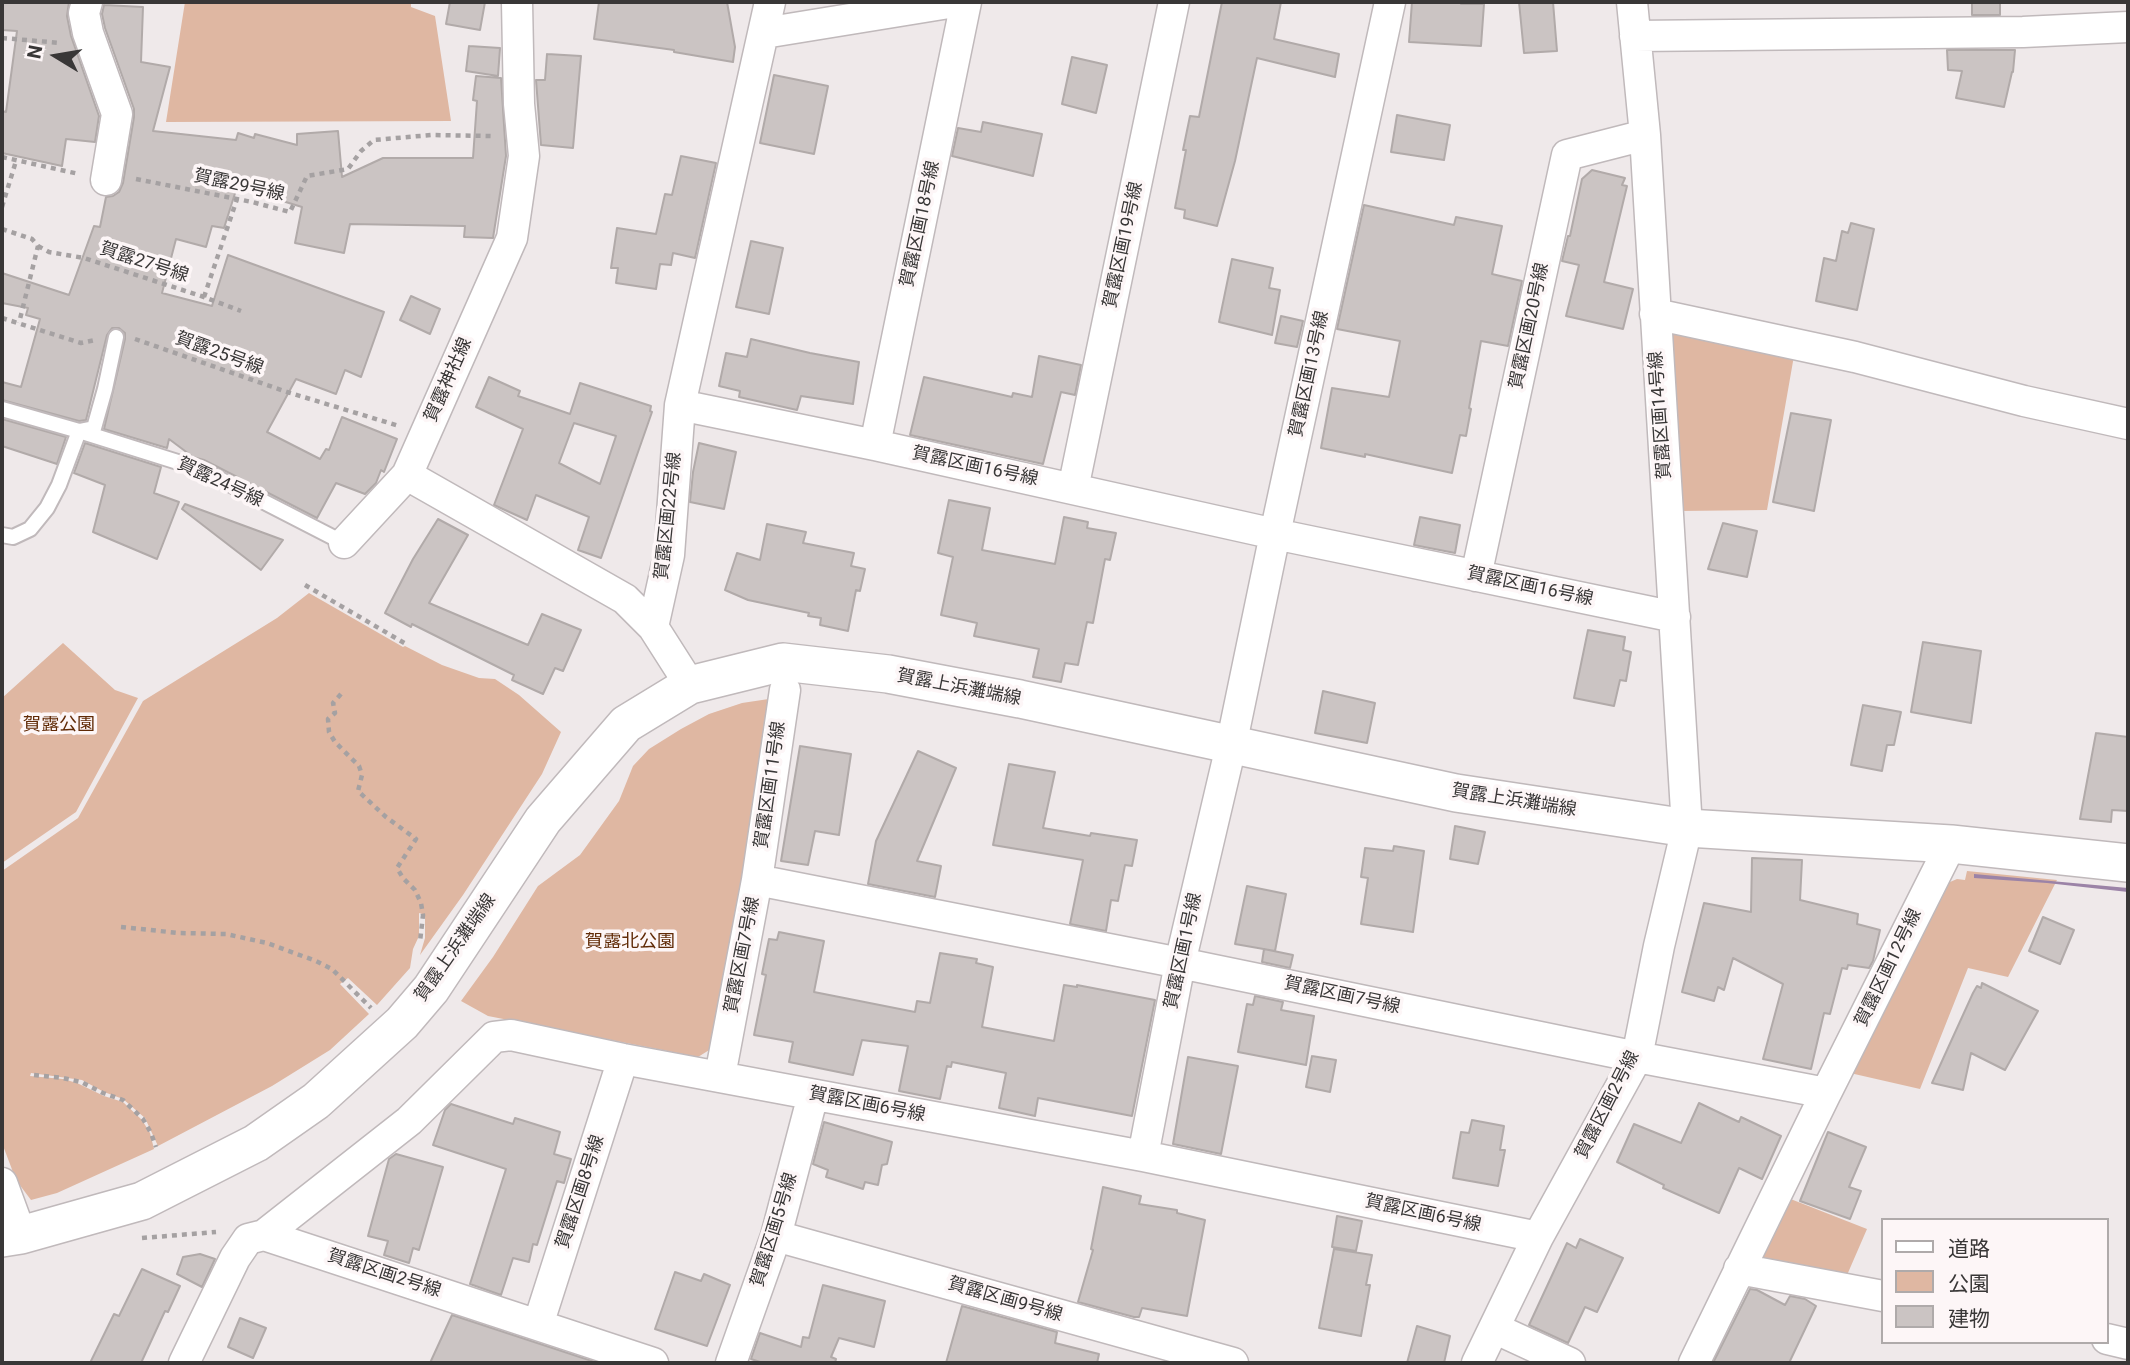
<!DOCTYPE html>
<html>
<head>
<meta charset="utf-8">
<style>
	body { margin:0 }
	#map { position:relative; width:2130px; height:1365px; overflow:hidden; background:#efe9ea; font-family:Roboto,"Noto Sans JP",sans-serif }
	canvas { display:block }
	.frame { position:absolute; inset:0; border:4px solid #393737; pointer-events:none }
	.legend { position:absolute; left:1881px; top:1218px; width:228px; height:126px; box-sizing:border-box; background:#fdf6f7; border:2px solid #afaaaa; margin:0; padding:9px 12px; list-style:none; font-size:21px; color:#393737 }
	.legend li { display:flex; align-items:center; gap:14px; height:35px }
	.legend b { width:35px; border:2px solid #afaaaa }
	.north { position:absolute; left:21px; top:21px; width:70px; height:70px; -webkit-text-stroke:5px #fdf6f7; paint-order:stroke; rotate:281deg; font-size:19px; font-weight:700; line-height:28px; text-align:center; color:#393737 }
	.north::after { content:''; display:block; margin:auto; width:24px; height:32px; background:#393737; clip-path:polygon(50% 0,100% 100%,50% 72%,0 100%) }
</style>
</head>
<body>
<div id="map">
<canvas width="2130" height="1365"></canvas>
<div class="frame"></div>
<ul class="legend">
<li><b style="height:9px;background:#fff"></b>道路</li>
<li><b style="height:19px;background:#dfb7a2"></b>公園</li>
<li><b style="height:19px;background:#cbc4c3"></b>建物</li>
</ul>
<div class="north">N</div>
</div>
<script>
const ctx = document.querySelector('canvas').getContext('2d');
ctx.lineJoin = 'round';
function fill(path, color) { ctx.fillStyle = color; ctx.fill(path, 'evenodd'); }
const shape = rows => new Path2D(rows.map(r => 'M' + r).join(''));
function strokePath(path, color, width, dash) { ctx.strokeStyle = color; ctx.lineWidth = width; ctx.lineCap = dash ? 'butt' : 'round'; ctx.setLineDash(dash || []); ctx.stroke(path); }
function write(font, color, halo, rows, align = 'center') {
  ctx.font = font + ' Roboto,"Noto Sans JP",sans-serif'; ctx.lineWidth = 7; ctx.setLineDash([]); ctx.textBaseline = 'middle'; ctx.strokeStyle = halo; ctx.fillStyle = color; for (const [text, x, y, turn = 0] of rows) {
    ctx.save(); ctx.translate(x, y); ctx.rotate((+turn || 0) * Math.PI / 180); ctx.textAlign = isNaN(turn) ? turn : align; if (halo) ctx.strokeText(text, 0, 0); ctx.fillText(text, 0, 0); ctx.restore();
  }
}
const green = shape([
	[185,2,411,2,411,7,435,16,451,121,166,122],
	[1678,327,1795,350,1767,510,1680,511,1668,333],
	[309,593,403,647,405,646,442,665,479,678,495,679,519,695,561,732,542,774,463,895,420,955,425,938,425,915,419,913,419,936,413,949,410,968,377,1005,348,978,340,984,369,1014,330,1050,272,1086,158,1146,145,1118,123,1099,104,1092,82,1080,31,1073,30,1076,63,1079,77,1083,104,1096,123,1102,142,1120,150,1133,154,1149,57,1193,31,1200,16,1180,2,1143,2,871,78,818,143,701,277,618],
	[63,643,115,690,138,698,76,812,2,863,2,698],
	[782,697,714,1047,698,1057,488,1016,461,1001,493,957,538,886,580,855,619,801,633,766,649,749,681,729,709,714,742,703],
	[1967,871,2057,880,2008,977,1968,968,1920,1089,1850,1073,1936,888,1957,879,1965,880],
	[1788,1198,1867,1229,1844,1282,1756,1265]
]);
const water = shape([
	[1974,874,2128,888,2128,892,2047,883,1974,878]
]);
const building = shape([
	[2,2,69,2,67,16,71,36,99,116,95,142,66,139,62,166,2,153,2,111,6,112,17,31,2,30,2,2],
	[450,2,485,2,480,30,446,24,450,2],
	[599,2,727,2,735,47,733,62,674,52,674,50,594,39,599,2],
	[1222,2,1281,2,1274,39,1339,54,1335,77,1257,58,1235,161,1217,226,1184,218,1185,210,1175,208,1186,150,1183,150,1190,116,1199,117,1222,2],
	[1412,2,1461,2,1461,4,1484,4,1481,46,1409,42,1412,2],
	[1519,2,1553,2,1557,51,1524,53,1519,2],
	[1972,2,2000,2,2000,15,1972,15,1972,2],
	[104,5,143,7,141,62,170,67,153,131,236,140,238,133,254,138,255,134,297,145,297,134,338,131,342,177,383,158,473,158,477,101,473,100,476,76,501,78,506,156,493,238,464,237,465,226,350,224,344,253,295,243,302,207,237,187,224,228,212,226,206,247,176,239,162,293,212,306,228,255,384,312,361,377,345,370,336,394,296,379,267,432,320,459,326,449,329,450,342,417,397,439,384,472,381,470,376,483,365,494,336,483,317,518,204,460,193,457,169,439,167,448,104,429,125,339,125,333,119,328,112,328,107,335,86,420,79,421,2,400,2,382,21,387,40,319,26,315,28,308,2,303,2,273,69,295,94,226,100,227,106,197,113,196,119,192,123,183,134,117,134,109,105,28,102,14,104,5],
	[469,46,500,48,498,76,466,71,469,46],
	[1947,50,2015,50,2013,72,2012,72,2004,107,1956,98,1962,71,1948,70,1947,50],
	[547,54,581,56,573,148,541,145,536,80,545,80,547,54],
	[1072,57,1107,65,1096,113,1062,104,1072,57],
	[774,75,828,86,814,154,760,143,774,75],
	[1397,115,1450,125,1444,160,1391,152,1397,115],
	[983,122,1042,134,1033,176,952,156,958,128,981,132,983,122],
	[681,156,716,163,695,258,673,253,671,265,660,264,656,289,616,283,618,268,611,268,617,228,656,234,665,194,672,195,681,156],
	[1592,170,1625,178,1622,185,1627,186,1604,282,1633,289,1623,329,1566,316,1579,265,1562,261,1568,236,1570,236,1582,179,1592,170],
	[1364,205,1454,225,1456,217,1502,226,1492,274,1522,281,1508,346,1481,341,1469,408,1471,409,1466,436,1460,435,1452,473,1365,454,1365,457,1321,448,1332,388,1389,397,1400,341,1337,329,1364,205],
	[1851,223,1874,229,1857,310,1816,301,1824,258,1836,261,1842,231,1848,233,1851,223],
	[751,241,783,248,769,314,736,307,751,241],
	[1232,259,1273,268,1269,288,1280,290,1272,335,1219,322,1232,259],
	[411,296,440,309,430,334,400,320,411,296],
	[1281,316,1303,321,1297,347,1275,343,1281,316],
	[751,339,810,353,859,362,853,404,801,396,797,410,739,397,740,391,719,386,726,353,747,357,751,339],
	[1039,356,1081,365,1075,395,1061,392,1043,464,910,435,924,377,1012,397,1013,393,1032,397,1039,356],
	[489,377,520,391,518,396,570,414,580,383,651,406,650,411,652,412,601,558,578,550,589,517,536,495,527,520,494,505,523,429,476,407,489,377],
	[574,423,616,436,600,484,559,463,574,423],
	[1791,413,1831,420,1814,511,1773,502,1791,413],
	[2,419,66,437,57,464,2,446,2,419],
	[85,443,161,467,154,493,179,502,157,559,93,532,105,485,74,473,85,443],
	[699,443,736,452,724,509,690,502,693,472,699,443],
	[949,500,990,508,982,550,1055,564,1064,517,1088,522,1087,528,1116,533,1110,560,1105,559,1093,623,1087,622,1078,665,1065,663,1061,682,1033,677,1039,649,974,636,977,623,941,615,953,557,938,553,949,500],
	[185,504,283,540,261,570,182,509,185,504],
	[1420,517,1460,525,1455,553,1414,545,1420,517],
	[438,519,468,535,429,603,528,645,542,614,581,630,563,671,555,668,543,694,512,680,514,675,412,624,411,627,385,613,413,559,438,519],
	[1723,523,1757,531,1747,577,1708,569,1723,523],
	[767,524,806,532,803,543,854,553,851,566,865,569,860,591,856,590,848,631,820,625,821,618,808,616,809,613,748,600,725,590,737,553,760,560,767,524],
	[1588,630,1625,637,1623,650,1631,652,1626,681,1620,680,1614,706,1574,698,1588,630],
	[1923,642,1981,651,1971,723,1911,712,1923,642],
	[1323,691,1375,703,1367,743,1315,733,1323,691],
	[1863,705,1901,712,1894,745,1887,745,1882,771,1851,765,1863,705],
	[2096,733,2128,737,2128,811,2112,810,2111,822,2080,819,2096,733],
	[800,746,851,754,839,835,815,831,808,865,781,861,800,746],
	[918,751,956,768,917,861,941,866,935,897,868,884,876,841,918,751],
	[1009,764,1055,772,1043,828,1090,836,1091,833,1137,840,1132,866,1125,865,1118,901,1111,900,1106,931,1070,924,1083,860,993,845,1009,764],
	[1455,826,1485,832,1478,864,1450,859,1455,826],
	[1394,846,1424,851,1413,932,1361,924,1368,878,1361,877,1365,848,1393,851,1394,846],
	[1752,858,1802,860,1800,900,1858,914,1857,924,1880,930,1873,961,1869,968,1848,965,1847,969,1842,968,1830,1014,1824,1013,1811,1069,1763,1059,1783,984,1733,958,1724,990,1718,987,1714,1001,1682,992,1704,903,1751,912,1752,858],
	[1247,886,1286,894,1275,951,1235,944,1247,886],
	[2043,917,2074,930,2060,964,2029,951,2043,917],
	[779,932,824,941,814,992,915,1012,917,1001,930,1003,940,953,977,959,976,963,993,967,982,1027,1054,1041,1064,985,1077,987,1077,985,1155,1000,1132,1116,1038,1098,1035,1116,999,1108,1006,1073,952,1062,951,1067,947,1066,940,1099,899,1091,908,1046,862,1040,853,1075,789,1062,793,1042,754,1035,766,975,762,974,769,939,777,940,779,932],
	[1264,949,1293,955,1290,968,1262,962,1264,949],
	[1982,983,2038,1011,2005,1070,1971,1053,1963,1090,1932,1083,1973,993,1977,986,1981,988,1982,983],
	[1255,996,1283,1002,1281,1010,1314,1016,1306,1065,1238,1052,1247,1004,1253,1005,1255,996],
	[1312,1056,1336,1060,1330,1092,1306,1087,1312,1056],
	[1188,1057,1238,1066,1221,1154,1173,1144,1188,1057],
	[1699,1103,1739,1122,1741,1117,1781,1136,1762,1179,1739,1168,1719,1213,1663,1188,1664,1185,1617,1162,1634,1124,1681,1143,1699,1103],
	[451,1104,513,1124,515,1118,560,1132,554,1154,571,1159,564,1183,557,1181,537,1245,533,1244,529,1262,513,1258,501,1295,470,1284,506,1169,433,1145,445,1110,451,1104],
	[1472,1120,1504,1126,1500,1150,1505,1150,1498,1186,1453,1178,1461,1132,1469,1133,1472,1120],
	[824,1122,892,1142,887,1164,882,1165,878,1185,865,1182,863,1189,826,1177,828,1170,813,1164,824,1122],
	[1828,1132,1866,1147,1849,1187,1861,1191,1850,1219,1800,1201,1828,1132],
	[396,1154,443,1167,419,1250,413,1248,409,1263,384,1255,388,1241,368,1236,389,1159,396,1154],
	[1103,1187,1141,1196,1139,1204,1177,1210,1177,1213,1205,1220,1187,1316,1142,1308,1139,1317,1134,1317,1078,1302,1093,1250,1091,1249,1103,1187],
	[1337,1216,1362,1221,1356,1251,1332,1247,1337,1216],
	[1580,1239,1623,1258,1597,1312,1585,1307,1568,1343,1529,1325,1567,1243,1576,1248,1580,1239],
	[1334,1249,1372,1255,1366,1285,1370,1285,1361,1336,1319,1328,1334,1249],
	[200,1254,215,1259,202,1287,177,1274,183,1257,200,1254],
	[142,1269,180,1286,168,1312,165,1311,141,1363,90,1363,114,1314,119,1316,142,1269],
	[675,1272,701,1281,704,1274,730,1285,707,1346,655,1329,675,1272],
	[823,1285,885,1301,874,1347,839,1338,831,1357,836,1359,835,1363,763,1363,751,1359,760,1333,801,1347,803,1337,809,1338,823,1285],
	[1750,1289,1757,1290,1785,1305,1790,1296,1805,1299,1816,1306,1789,1363,1713,1363,1750,1289],
	[962,1306,1057,1332,1055,1343,1099,1354,1097,1363,946,1363,962,1306],
	[452,1315,598,1363,430,1363,452,1315],
	[240,1318,266,1328,253,1358,228,1347,240,1318],
	[1417,1326,1450,1336,1444,1363,1407,1363,1417,1326]
]);
const path = shape([
	[2,38,61,43],
	[2,157,79,174],
	[136,179,252,202,290,212,307,176,348,169,361,151,374,140,431,135,493,136],
	[2,207,16,161],
	[2,229,32,239,38,246,19,323],
	[38,246,49,252,84,258,204,297,241,311],
	[204,297,237,199],
	[2,318,81,343,95,340],
	[135,339,287,392,399,426],
	[305,585,406,644],
	[341,694,333,703,335,713,328,719,329,732,335,742,359,766,362,775,358,791,386,817,416,839,397,868,403,878,415,890,421,903,423,915,420,942],
	[121,927,179,933,226,934,267,943,316,961,332,969,371,1008],
	[34,1075,63,1078,81,1082,103,1093,123,1100,143,1119,151,1133,156,1147],
	[142,1238,216,1232]
]);
const service = shape([
	[2,409,79,431,200,469,344,543],
	[2,535,13,537,30,529,47,508,59,485,79,431,94,428,105,389,116,337]
]);
const minor = shape([
	[87,2,84,13,88,33,117,114,106,180],
	[517,2,519,104,524,156,512,238,407,475,625,599,653,627,690,685],
	[770,2,680,405,875,445,1275,534,1675,617],
	[764,33,955,2],
	[1635,36,2023,32,2128,27],
	[1655,314,1855,357,2024,401,2128,424],
	[875,445,966,2],
	[1073,489,1174,2],
	[344,543,407,475],
	[1476,576,1567,155,1645,135],
	[653,627,669,555,680,405],
	[757,880,785,690],
	[720,1076,757,880,1180,963,1637,1057,1826,1093,1694,1363],
	[1826,1093,1951,844],
	[1143,1156,1180,963,1231,746,1275,534,1390,2],
	[2,1183,21,1235],
	[264,1235,409,1121,494,1037,511,1035,623,1059,1143,1156,1538,1237],
	[776,1236,1233,1363],
	[1739,1269,1883,1296],
	[538,1325,623,1059],
	[1494,1328,1570,1363],
	[2107,1339,2128,1344],
	[184,1363,235,1258,248,1239,264,1235,653,1363],
	[731,1363,776,1236,813,1095],
	[1477,1363,1538,1237,1637,1057,1659,946,1687,828,1645,135,1632,2]
]);
const tertiary = shape([
	[2,1238,21,1235,142,1201,256,1143,316,1101,402,1023,431,989,543,820,626,724,690,685,783,662,888,674,1020,699,1456,793,1687,828,1951,844,2128,863]
]);
const streetNames = [
	["賀露29号線",239,186,12],
	["賀露区画18号線",921,224,-78],
	["賀露区画19号線",1124,245,-78],
	["賀露27号線",144,263,18],
	["賀露区画20号線",1530,326,-78],
	["賀露25号線",219,354,20],
	["賀露区画13号線",1310,374,-78],
	["賀露神社線",449,380,-66],
	["賀露区画14号線",1661,415,-94],
	["賀露区画16号線",975,467,12],
	["賀露24号線",220,483,25],
	["賀露区画22号線",669,516,-84],
	["賀露区画16号線",1530,587,12],
	["賀露上浜灘端線",959,688,11],
	["賀露区画11号線",771,785,-82],
	["賀露上浜灘端線",1514,801,9],
	["賀露上浜灘端線",456,948,-55],
	["賀露区画1号線",1184,951,-78],
	["賀露区画7号線",743,955,-79],
	["賀露区画12号線",1889,968,-64],
	["賀露区画7号線",1342,996,12],
	["賀露区画6号線",867,1105,11],
	["賀露区画2号線",1608,1105,-63],
	["賀露区画8号線",581,1192,-72],
	["賀露区画6号線",1423,1214,12],
	["賀露区画5号線",775,1230,-73],
	["賀露区画2号線",384,1274,18],
	["賀露区画9号線",1005,1300,16]
];
const parkNames = [
	["賀露公園",59,725],
	["賀露北公園",630,942]
];
fill(green, '#dfb7a2');
fill(water, '#9b83a7');
fill(building, '#cbc4c3');
strokePath(building, '#b1aaa9', 2);
strokePath(service, '#c0b9bb', 18);
strokePath(minor, '#c0b9bb', 33);
strokePath(tertiary, '#c0b9bb', 40);
strokePath(path, '#a5a1a2', 4.5, [5, 5]);
strokePath(service, '#fff', 14);
strokePath(minor, '#fff', 30);
strokePath(tertiary, '#fff', 37);
write('18px', '#393737', '#fdf6f7', streetNames);
write('18px', '#602a06', '#fdf6f7', parkNames);
</script>
</body>
</html>
